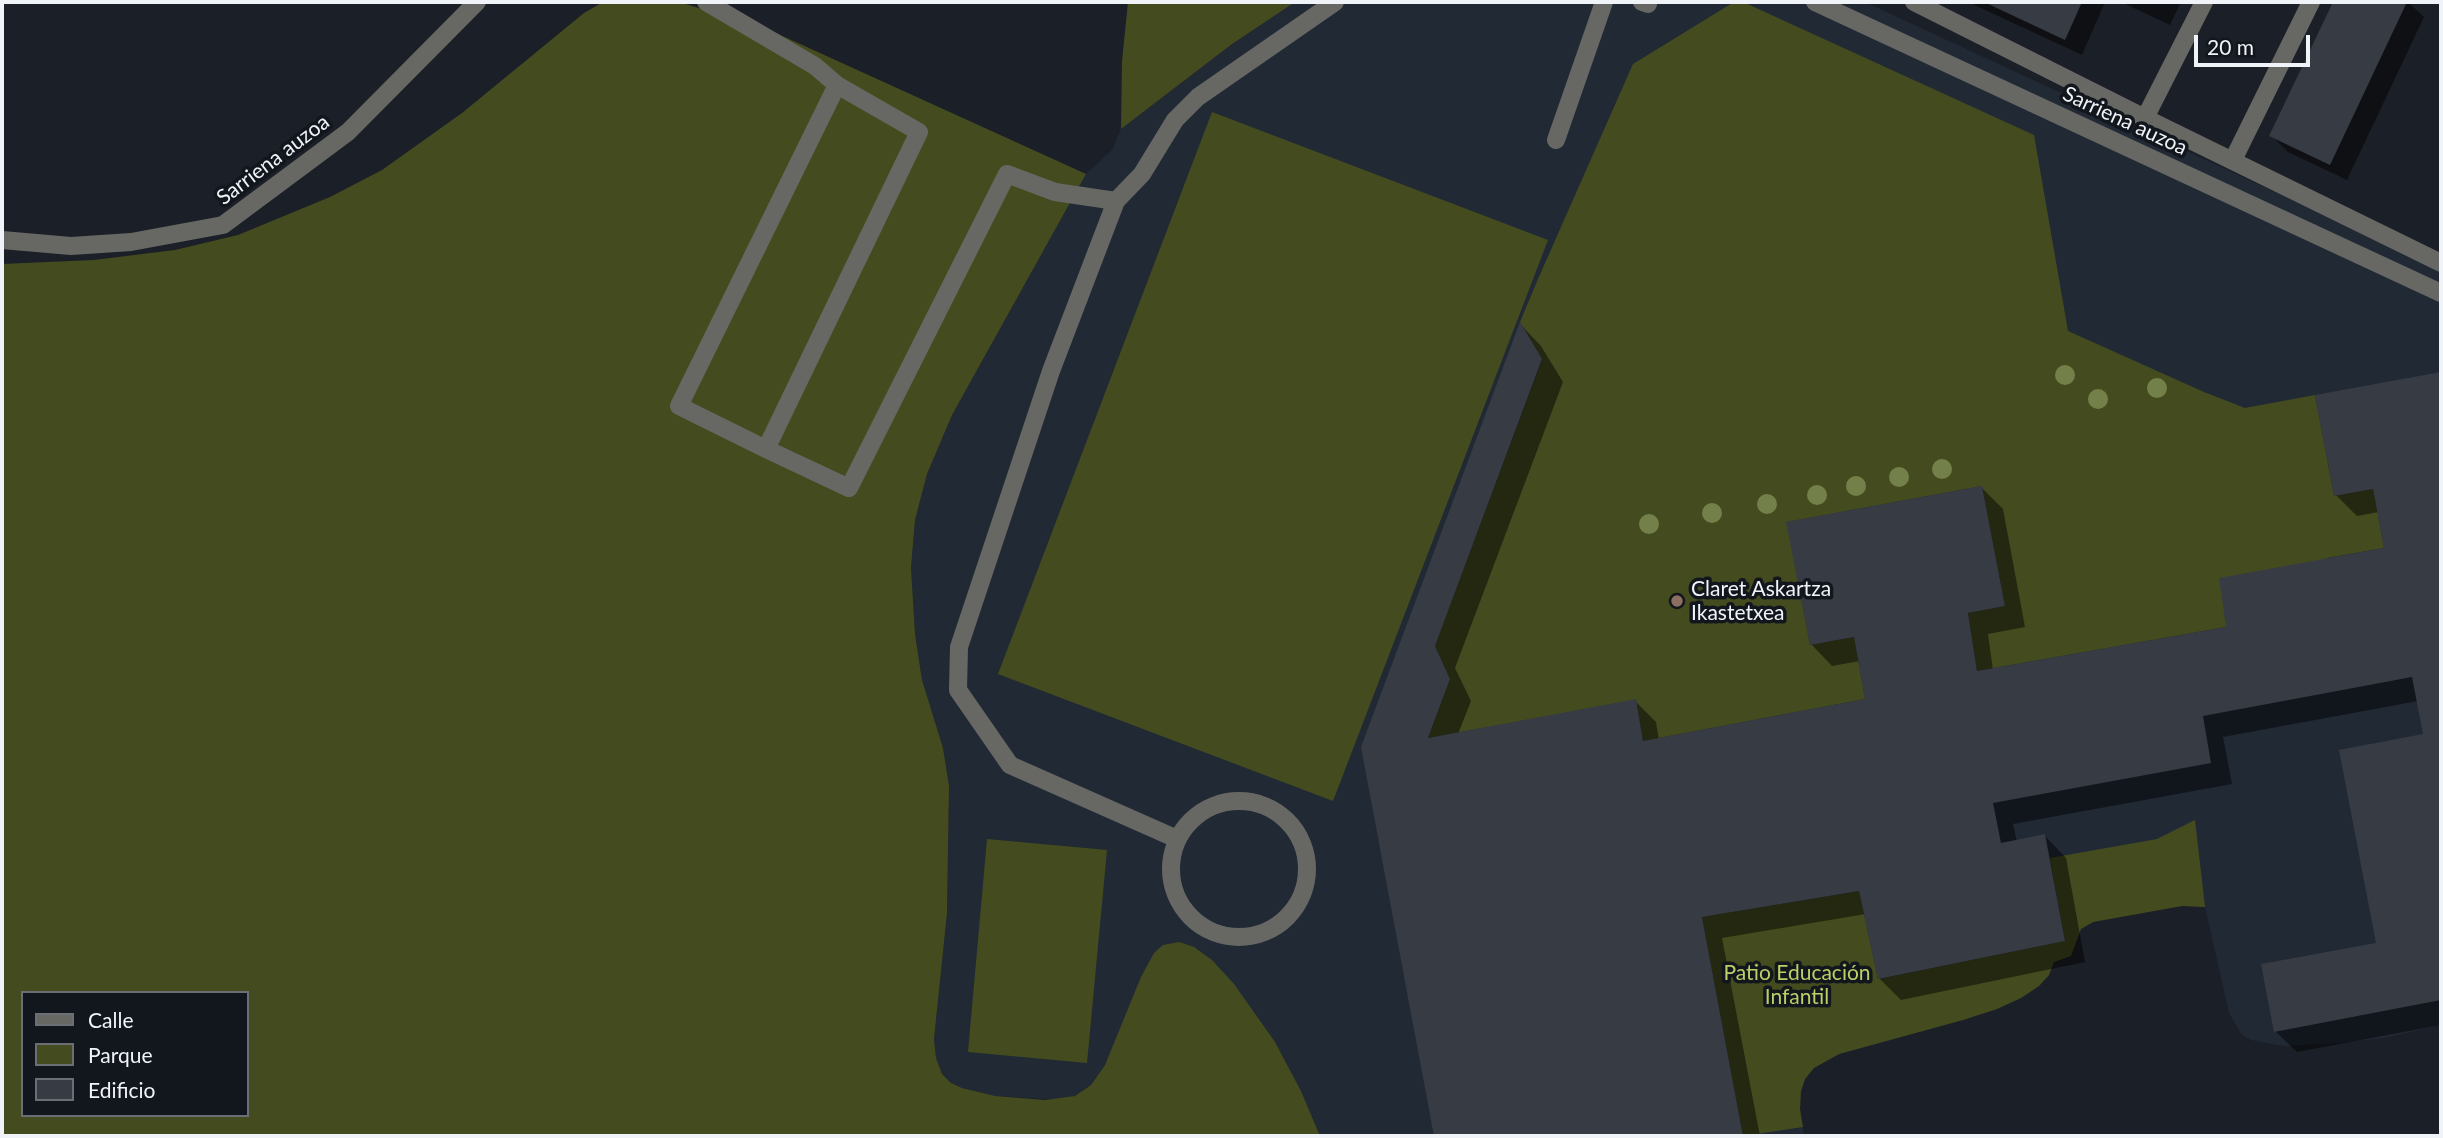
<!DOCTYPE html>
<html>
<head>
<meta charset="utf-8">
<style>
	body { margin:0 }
	#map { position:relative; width:2443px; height:1138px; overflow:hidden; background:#1b1f27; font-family:Lato,sans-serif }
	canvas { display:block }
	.frame { position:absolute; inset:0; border:4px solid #f0f3f8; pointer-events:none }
	.legend { position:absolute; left:21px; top:991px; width:228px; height:126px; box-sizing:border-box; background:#12161d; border:2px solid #6b6e75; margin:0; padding:9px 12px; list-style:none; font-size:21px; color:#f0f3f8 }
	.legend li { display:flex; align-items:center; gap:14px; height:35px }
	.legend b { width:35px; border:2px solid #6b6e75 }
	.scale { position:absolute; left:2194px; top:35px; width:116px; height:32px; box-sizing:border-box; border:4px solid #f0f3f8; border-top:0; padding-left:9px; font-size:21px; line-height:24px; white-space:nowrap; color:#f0f3f8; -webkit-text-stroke:5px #12161d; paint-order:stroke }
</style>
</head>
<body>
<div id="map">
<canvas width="2443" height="1138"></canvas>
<div class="frame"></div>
<ul class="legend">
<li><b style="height:9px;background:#676864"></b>Calle</li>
<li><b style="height:19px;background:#444c1f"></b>Parque</li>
<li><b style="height:19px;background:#373c44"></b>Edificio</li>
</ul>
<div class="scale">20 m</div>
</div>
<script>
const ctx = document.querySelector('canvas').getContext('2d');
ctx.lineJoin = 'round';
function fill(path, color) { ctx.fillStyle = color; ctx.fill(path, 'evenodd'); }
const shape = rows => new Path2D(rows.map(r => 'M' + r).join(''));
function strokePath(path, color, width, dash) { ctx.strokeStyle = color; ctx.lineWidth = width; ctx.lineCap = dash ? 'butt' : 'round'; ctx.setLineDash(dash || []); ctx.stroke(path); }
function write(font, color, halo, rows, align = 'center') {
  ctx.font = font + ' Lato,sans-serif'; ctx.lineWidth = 7; ctx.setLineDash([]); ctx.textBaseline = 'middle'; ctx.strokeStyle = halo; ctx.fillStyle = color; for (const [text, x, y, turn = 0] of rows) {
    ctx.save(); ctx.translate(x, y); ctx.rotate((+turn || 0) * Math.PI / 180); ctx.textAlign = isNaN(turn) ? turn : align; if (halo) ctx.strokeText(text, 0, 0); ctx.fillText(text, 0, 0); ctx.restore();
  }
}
const built = shape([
	[1295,2,1865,2,2441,269,2441,1025,2384,1038,2341,1043,2283,1046,2251,1040,2241,1034,2229,1013,2205,907,2182,906,2093,922,2081,929,2071,956,2054,962,2049,975,2039,986,2021,998,1997,1009,1963,1020,1840,1054,1814,1068,1805,1079,1801,1091,1800,1109,1804,1136,1320,1136,1301,1091,1275,1042,1118,1037,1105,1065,1091,1085,1075,1096,1061,1100,995,1096,962,1088,951,1083,942,1074,936,1058,934,1039,947,913,949,786,943,748,922,680,915,634,911,568,915,520,927,474,952,415,1086,174,1112,150,1121,129,1232,44]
]);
const green = shape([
	[603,2,679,2,765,28,1086,174,952,415,927,474,915,520,911,568,915,634,922,680,943,748,949,786,947,913,934,1039,936,1058,942,1074,951,1083,962,1088,995,1096,1045,1100,1075,1096,1091,1085,1105,1065,1141,977,1154,953,1163,945,1179,942,1194,947,1212,960,1234,984,1275,1042,1301,1091,1320,1136,2,1136,2,264,94,260,175,250,238,235,330,197,382,170,462,113,584,13],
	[23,993,247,993,247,1115,23,1115],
	[1128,2,1295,2,1232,44,1121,129,1122,61],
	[1734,2,1743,2,2034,135,2068,331,2204,392,2245,408,2315,395,2334,496,2373,489,2384,548,2327,558,2226,627,1977,671,1968,613,2005,606,1982,486,1787,522,1810,645,1854,637,1865,699,1643,741,1636,700,1428,738,1450,679,1435,646,1542,360,1520,322,1538,279,1633,64],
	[1212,112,1548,240,1333,801,998,674],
	[2195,820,2205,907,2182,906,2093,922,2081,929,2071,956,2054,962,2049,975,2039,986,2021,998,1997,1009,1963,1020,1839,1054,1814,1068,1805,1079,1801,1091,1800,1109,1803,1127,1743,1136,1702,917,1859,891,1878,979,2065,941,2050,858,2157,839],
	[987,839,1107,850,1087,1063,968,1052]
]);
const shadow = shape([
	[1968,2,2105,2,2082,55],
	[2121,2,2181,2,2170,25],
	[2335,2,2408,2,2424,17,2347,180,2288,152,2271,135],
	[1521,325,1541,346,1563,382,1455,668,1471,701,1458,734,1635,701,1656,722,1659,740,1867,701,1860,661,1832,666,1811,644,1982,488,2003,509,2025,627,1988,634,1993,670,2228,628,2386,549,2379,512,2357,516,2336,495,2317,397,2441,374,2441,1025,2297,1052,2275,1031,2378,945,2425,735,2418,701,2223,737,2232,784,2013,824,2017,842,2045,836,2066,858,2085,962,1901,1000,1879,978,1866,914,1722,938,1760,1136,1435,1136,1362,747]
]);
const building = shape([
	[1984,2,2082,2,2065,40],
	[2333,2,2407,2,2330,165,2269,136],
	[1520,322,1542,359,1435,646,1450,679,1428,738,1636,699,1643,741,1865,699,1854,637,1810,645,1786,522,1982,486,2005,606,1968,613,1977,671,2226,627,2219,578,2384,548,2373,489,2334,496,2315,395,2441,372,2441,1000,2274,1032,2261,964,2376,943,2339,750,2423,734,2412,677,2203,716,2211,763,1993,803,2001,843,2045,834,2065,941,1878,979,1859,891,1702,917,1743,1136,1434,1136,1361,747]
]);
const minor = shape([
	[706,2,815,66,837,85,679,406,766,449,849,488,1007,174,1055,192,1116,201],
	[1642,2,1648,4],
	[1815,2,2441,293],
	[1914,2,2145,118],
	[2204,2,2145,118,2441,263],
	[1556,140,1604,2],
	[2233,160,2311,2],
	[2,240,71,246,131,242,223,225,348,132,477,2],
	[766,449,919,132,837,85],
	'1171 869a68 68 0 1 1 136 0a68 68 0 1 1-136 0Z',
	[1177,839,1010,765,958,690,959,647,1051,371,1116,201,1142,174,1175,120,1198,97,1335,2]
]);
const trees = [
	[2065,375],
	[2157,388],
	[2098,399],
	[1942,469],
	[1899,477],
	[1856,486],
	[1817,495],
	[1767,504],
	[1712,513],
	[1649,524]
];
const markers = [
	[1677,601,7,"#8d6e63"]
];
const streetNames = [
	["Sarriena auzoa",2125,121,25],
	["Sarriena auzoa",273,160,-37]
];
const poiNames = [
	["Claret Askartza",1691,589],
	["Ikastetxea",1691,613]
];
const parkNames = [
	["Patio Educación",1797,973],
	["Infantil",1797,997]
];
fill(built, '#212935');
fill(green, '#444c1f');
fill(shadow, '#0007');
fill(building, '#373c44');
strokePath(minor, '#676864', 18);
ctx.fillStyle = '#74804a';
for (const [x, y] of trees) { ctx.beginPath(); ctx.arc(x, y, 10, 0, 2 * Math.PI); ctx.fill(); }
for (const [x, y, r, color] of markers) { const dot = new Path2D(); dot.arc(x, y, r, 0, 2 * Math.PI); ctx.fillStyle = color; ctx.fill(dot); strokePath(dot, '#12161d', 2.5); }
write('21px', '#f0f3f8', '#12161d', streetNames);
write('21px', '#f0f3f8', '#12161d', poiNames, 'left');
write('21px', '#bccf66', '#12161d', parkNames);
</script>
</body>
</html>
